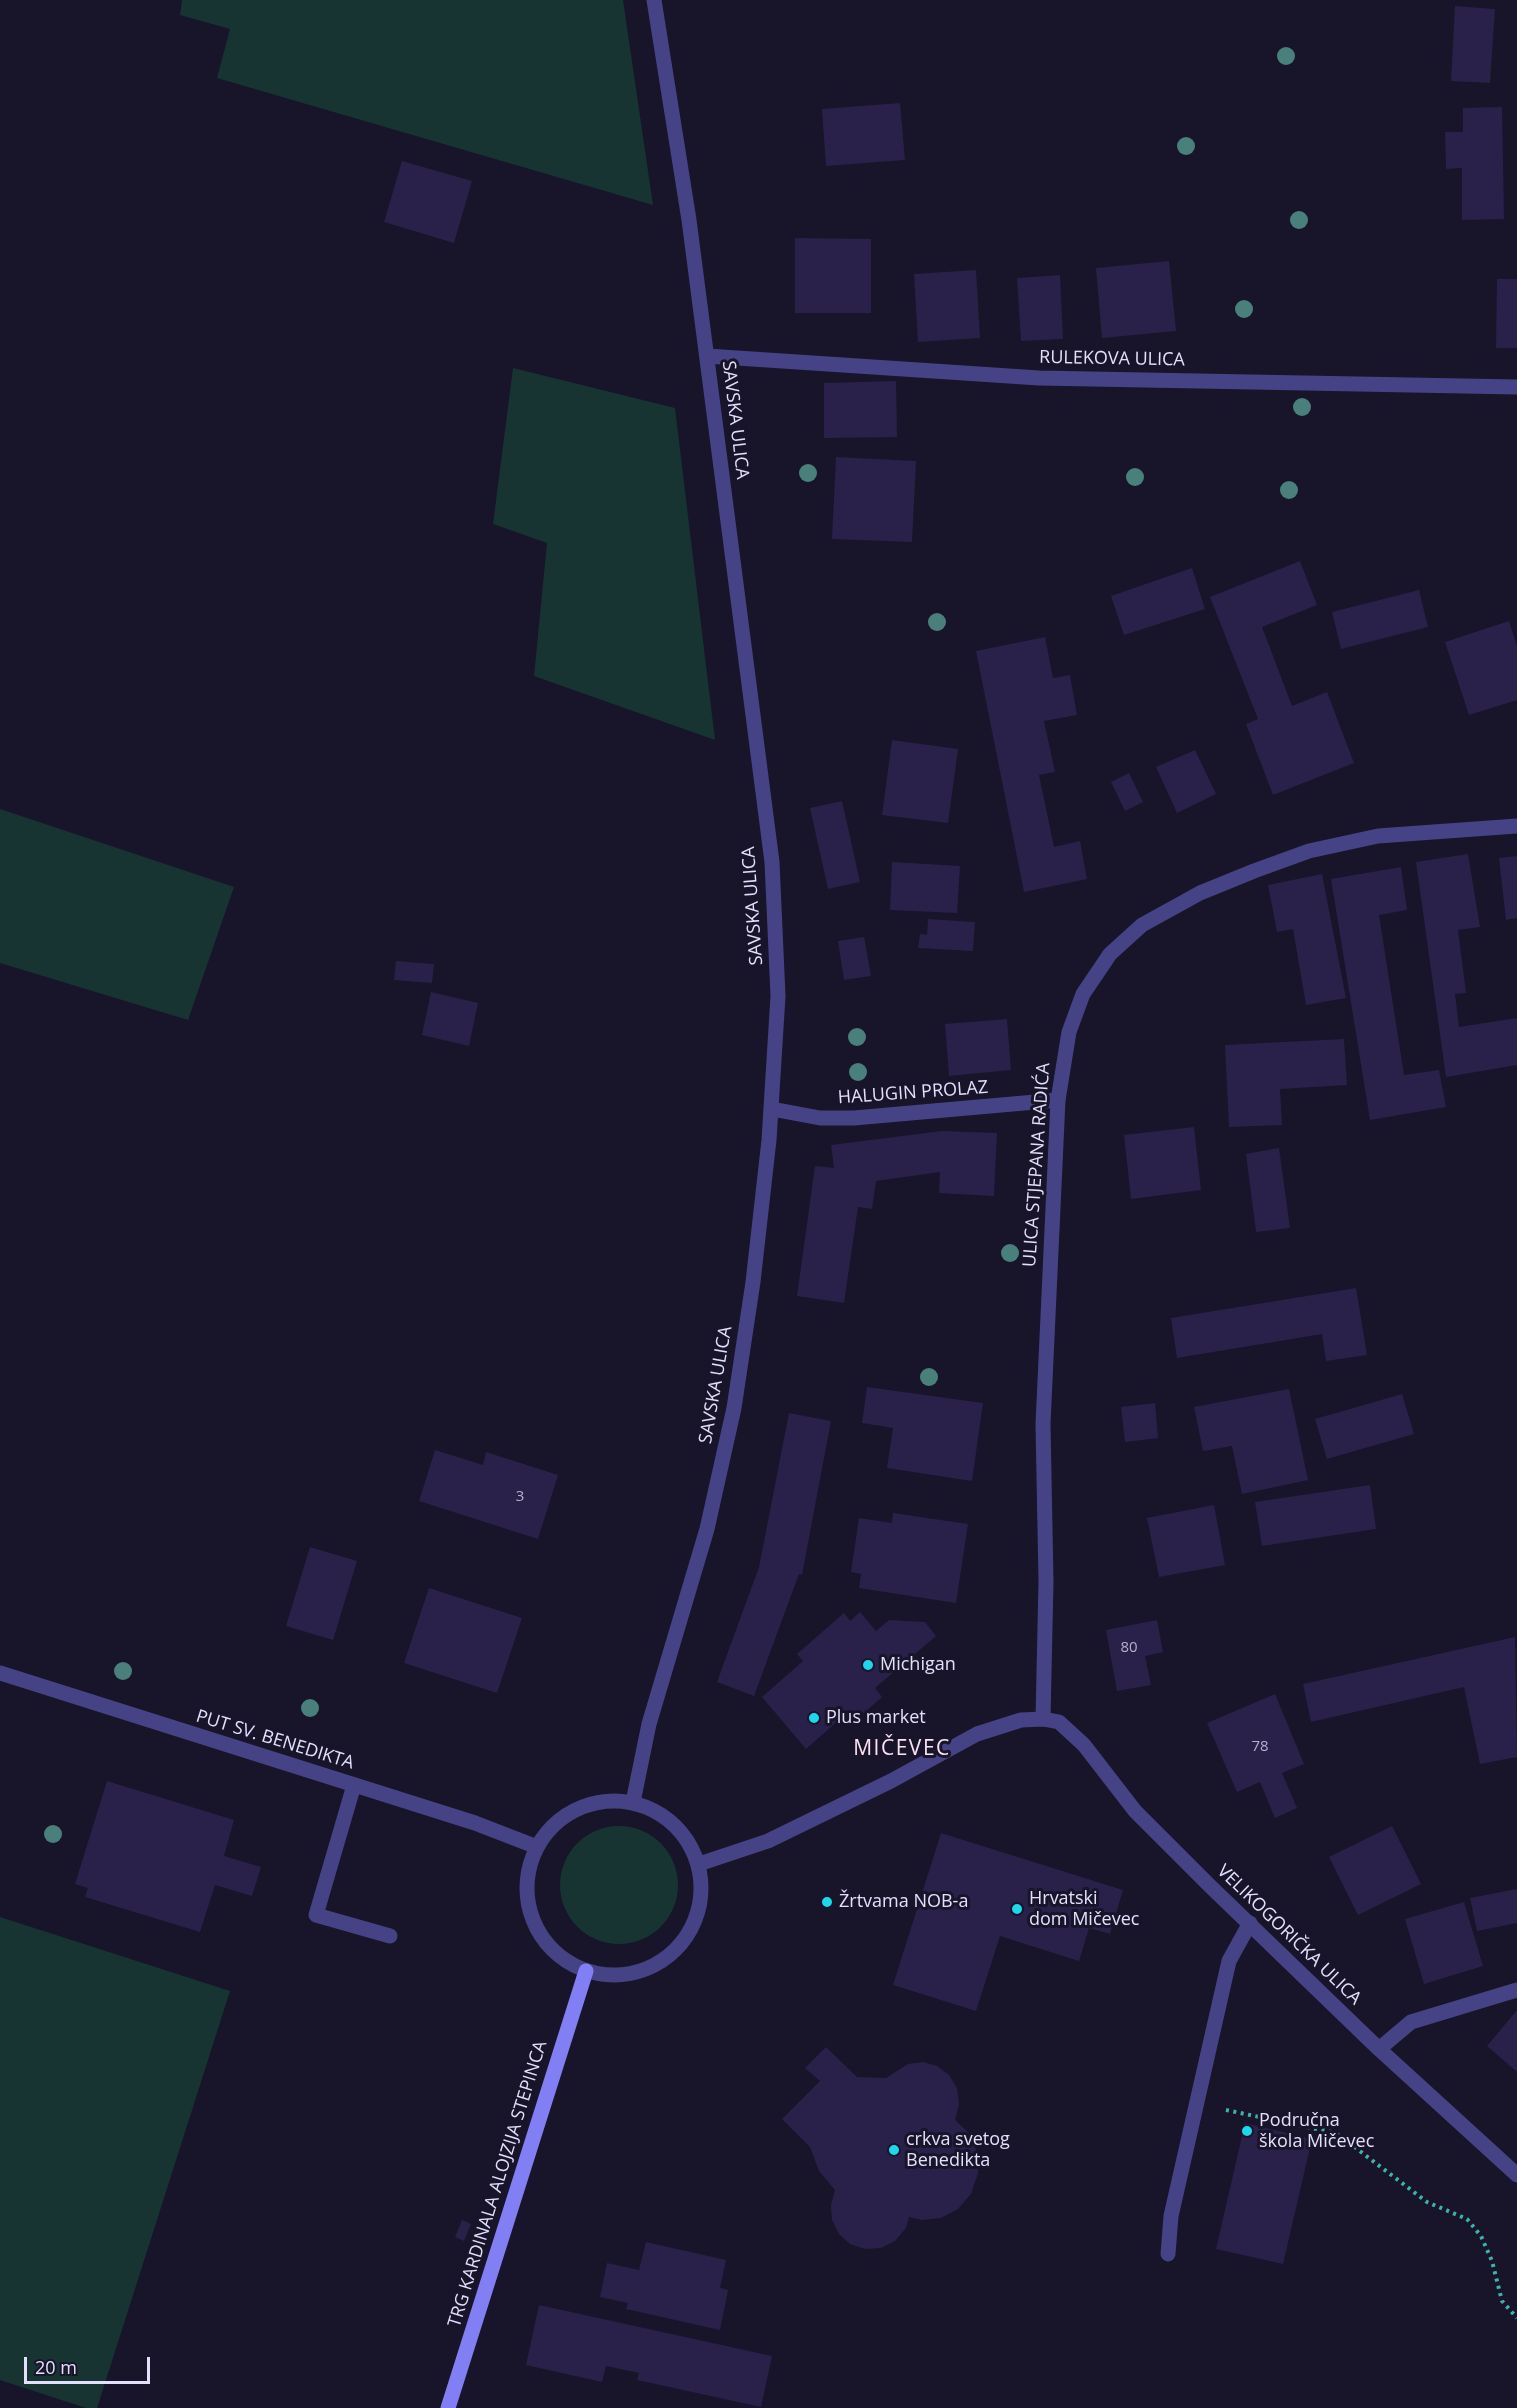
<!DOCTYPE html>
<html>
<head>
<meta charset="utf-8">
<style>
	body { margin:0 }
	#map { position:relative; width:1517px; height:2408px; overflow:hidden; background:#18142a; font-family:"Open Sans",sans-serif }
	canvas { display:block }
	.scale { position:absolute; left:24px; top:2357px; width:126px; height:27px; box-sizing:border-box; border:3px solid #e3e0fc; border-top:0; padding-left:8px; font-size:18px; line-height:21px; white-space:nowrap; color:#e3e0fc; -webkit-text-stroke:4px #18142a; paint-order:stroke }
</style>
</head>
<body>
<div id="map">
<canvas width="1517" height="2408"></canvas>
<div class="scale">20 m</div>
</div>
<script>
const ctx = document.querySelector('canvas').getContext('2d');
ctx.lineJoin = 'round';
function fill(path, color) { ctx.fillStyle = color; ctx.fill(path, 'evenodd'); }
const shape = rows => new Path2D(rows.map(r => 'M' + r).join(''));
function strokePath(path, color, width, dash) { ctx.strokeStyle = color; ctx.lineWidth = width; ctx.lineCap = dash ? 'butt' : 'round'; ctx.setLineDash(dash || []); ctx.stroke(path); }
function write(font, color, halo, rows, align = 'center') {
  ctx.font = font + ' "Open Sans",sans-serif'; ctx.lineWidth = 6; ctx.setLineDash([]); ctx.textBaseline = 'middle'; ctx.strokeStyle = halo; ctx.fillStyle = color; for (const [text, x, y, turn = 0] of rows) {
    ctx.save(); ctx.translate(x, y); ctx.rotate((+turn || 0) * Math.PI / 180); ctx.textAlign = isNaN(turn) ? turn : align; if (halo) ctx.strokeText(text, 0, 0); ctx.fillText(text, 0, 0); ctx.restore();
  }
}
const green = shape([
	[182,0,623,0,653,205,217,78,230,29,180,15],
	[513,368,675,408,715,740,534,676,547,543,493,524],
	[0,809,234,887,188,1020,0,963],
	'560 1885a59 59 0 1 1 118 0a59 59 0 1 1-118 0Z',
	[0,1917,230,1991,97,2408,86,2408,0,2380]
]);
const building = shape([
	[1455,6,1495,9,1490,83,1451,81],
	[900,103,905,160,826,166,822,109],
	[1502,107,1504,219,1462,220,1462,168,1446,169,1445,132,1463,132,1463,108],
	[402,161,472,181,454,243,384,222],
	[795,238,871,239,871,313,795,313],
	[1169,261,1176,331,1102,338,1096,268],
	[976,270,980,338,918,342,914,274],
	[1060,275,1063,339,1021,341,1017,278],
	[1497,279,1517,279,1517,348,1496,348],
	[896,381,897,437,824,438,824,383],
	[836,457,916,461,912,542,832,539],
	[1300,561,1317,605,1262,627,1292,706,1327,692,1354,763,1273,795,1246,724,1258,719,1210,597],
	[1192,568,1205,609,1124,635,1111,596],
	[1419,590,1428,627,1341,649,1332,612],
	[1509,621,1517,646,1517,700,1469,715,1445,642],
	[1045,637,1053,678,1070,675,1077,715,1044,721,1055,772,1039,775,1054,847,1080,841,1087,879,1024,892,976,651],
	[892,740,958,749,948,823,882,815],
	[1195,750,1216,794,1177,813,1156,767],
	[1129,773,1143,802,1125,811,1111,782],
	[842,801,860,882,828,889,810,808],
	[1468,854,1480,927,1458,930,1466,993,1455,994,1459,1027,1517,1018,1517,1065,1446,1077,1416,862],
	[1517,856,1517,918,1506,920,1499,858],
	[892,862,960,866,957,913,890,910],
	[1401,867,1407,910,1379,915,1404,1075,1439,1070,1446,1107,1370,1120,1331,879],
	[1322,874,1346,998,1306,1005,1293,929,1277,932,1268,885],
	[928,919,975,922,973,951,918,948,920,934,927,935],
	[864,937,871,976,844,980,838,941],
	[396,961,434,964,432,983,394,980],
	[431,992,478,1003,469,1046,422,1035],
	[1007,1019,1011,1070,949,1076,945,1024],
	[1344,1039,1347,1085,1280,1089,1282,1125,1229,1127,1225,1045],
	[1194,1127,1201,1190,1131,1199,1124,1135],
	[942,1131,997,1133,994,1196,939,1193,940,1172,876,1181,872,1209,858,1207,844,1303,797,1296,815,1166,834,1168,831,1145],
	[1279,1148,1290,1228,1256,1232,1246,1154],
	[1356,1288,1367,1355,1326,1361,1322,1334,1177,1358,1171,1318],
	[867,1387,983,1403,972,1481,887,1468,893,1428,862,1423],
	[1289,1389,1308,1480,1242,1494,1232,1446,1203,1451,1194,1407],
	[1402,1394,1414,1434,1327,1459,1315,1419],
	[1155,1403,1158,1438,1125,1442,1121,1407],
	[789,1413,831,1421,802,1575,799,1574,754,1696,717,1682,759,1567],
	[435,1450,483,1465,486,1452,558,1475,538,1539,419,1501],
	[1370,1485,1376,1529,1262,1546,1255,1502],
	[1214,1505,1225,1565,1159,1577,1147,1518],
	[893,1513,968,1524,956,1603,859,1588,861,1574,851,1572,859,1518,892,1523],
	[310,1547,357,1561,333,1640,286,1626],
	[429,1588,522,1618,497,1693,404,1663],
	[860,1612,876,1631,889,1620,925,1622,936,1636,875,1688,882,1697,855,1721,848,1712,806,1749,762,1697,803,1661,797,1654,844,1613,850,1621],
	[1157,1620,1163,1652,1145,1656,1151,1685,1117,1691,1106,1630],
	[1515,1637,1517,1757,1480,1764,1464,1687,1311,1722,1303,1684],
	[1275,1694,1304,1764,1282,1773,1297,1808,1275,1818,1260,1782,1237,1792,1207,1723],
	[107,1781,234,1820,224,1856,261,1867,252,1896,215,1885,200,1932,85,1897,88,1888,75,1884],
	[1392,1826,1421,1884,1358,1915,1329,1857],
	[941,1833,1123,1890,1110,1934,1089,1928,1079,1961,1000,1936,976,2011,893,1985],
	[1517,1889,1517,1923,1477,1931,1470,1898],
	[1464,1902,1483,1966,1424,1984,1405,1919],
	[1517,2010,1517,2072,1487,2046],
	[826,2047,857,2077,886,2078,908,2064,923,2062,937,2066,949,2075,957,2088,959,2104,955,2120,968,2132,977,2152,978,2173,971,2194,958,2209,941,2218,922,2220,909,2217,906,2228,895,2241,881,2248,865,2249,850,2244,839,2234,832,2220,831,2205,835,2190,819,2171,810,2147,782,2119,820,2081,805,2068],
	[1245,2123,1312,2139,1283,2264,1216,2249],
	[462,2220,471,2224,464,2241,455,2237],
	[646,2242,726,2260,720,2288,728,2290,720,2330,626,2309,628,2303,600,2297,607,2263,639,2270],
	[539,2305,772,2356,761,2407,637,2380,639,2373,606,2366,602,2382,526,2365]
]);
const path = shape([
	[1226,2110,1336,2133,1427,2202,1467,2219,1481,2236,1492,2261,1502,2301,1517,2318]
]);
const service = shape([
	[772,1109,820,1118,854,1118,1058,1100],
	[354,1785,316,1915,390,1936],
	[1168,2254,1171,2216,1229,1961,1250,1923]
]);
const minor = shape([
	[707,356,1039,378,1517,387],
	[0,1673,475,1823,537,1847],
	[1043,1719,1046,1581,1043,1424,1058,1100,1069,1032,1083,994,1110,954,1142,925,1200,893,1254,871,1309,851,1378,836,1517,826],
	[1379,2049,1411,2022,1517,1990]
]);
const tertiary = shape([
	'527 1888a87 87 0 1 1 174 0a87 87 0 1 1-174 0Z',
	[633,1802,649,1724,707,1529,734,1408,753,1282,769,1140,778,996,772,862,689,220,654,0],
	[699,1864,768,1841,891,1781,977,1734,1021,1720,1043,1719,1059,1722,1084,1745,1135,1811,1210,1886,1379,2049,1517,2175]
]);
const secondary = shape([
	[448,2408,586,1971]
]);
const trees = [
	[1286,56],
	[1186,146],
	[1299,220],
	[1244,309],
	[1302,407],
	[808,473],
	[1135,477],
	[1289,490],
	[937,622],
	[857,1037],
	[858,1072],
	[1010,1253],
	[929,1377],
	[123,1671],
	[310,1708],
	[53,1834]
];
const markers = [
	[868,1665,6,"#1dd8eb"],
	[814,1718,6,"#1dd8eb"],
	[827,1902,6,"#1dd8eb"],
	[1017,1909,6,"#1dd8eb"],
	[1247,2131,6,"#1dd8eb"],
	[894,2150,6,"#1dd8eb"]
];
const numberNames = [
	["3",520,1497],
	["80",1129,1648],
	["78",1260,1747]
];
const streetNames = [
	["RULEKOVA ULICA",1112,359,1],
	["SAVSKA ULICA",735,420,83],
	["SAVSKA ULICA",753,906,-94],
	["HALUGIN PROLAZ",913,1093,-4],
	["ULICA STJEPANA RADIĆA",1037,1165,-86],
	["SAVSKA ULICA",716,1385,-80],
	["PUT SV. BENEDIKTA",275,1740,17],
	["VELIKOGORIČKA ULICA",1289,1935,44],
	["TRG KARDINALA ALOJZIJA STEPINCA",498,2184,-73]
];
const poiNames = [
	["Michigan",880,1665],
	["Plus market",826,1718],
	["Hrvatski",1029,1899],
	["dom Mičevec",1029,1920],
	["Žrtvama NOB-a",839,1902],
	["Područna",1259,2121],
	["škola Mičevec",1259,2142],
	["crkva svetog",906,2140],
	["Benedikta",906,2161]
];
const quarterNames = [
	["MIČEVEC",902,1749]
];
fill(green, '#173433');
fill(building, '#29214a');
strokePath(path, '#3cb4ac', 4, [3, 4.5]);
strokePath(service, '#454385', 15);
strokePath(minor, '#454385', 15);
strokePath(tertiary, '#454385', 15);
strokePath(secondary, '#827ff4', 15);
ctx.fillStyle = '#49807b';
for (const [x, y] of trees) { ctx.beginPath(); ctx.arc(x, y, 9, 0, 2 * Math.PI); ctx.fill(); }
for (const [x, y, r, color] of markers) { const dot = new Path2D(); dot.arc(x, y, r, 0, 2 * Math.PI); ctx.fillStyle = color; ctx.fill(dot); strokePath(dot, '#18142a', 2); }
write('15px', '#b4b0d0', null, numberNames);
write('18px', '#e3e0fc', '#18142a', streetNames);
write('18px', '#e3e0fc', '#18142a', poiNames, 'left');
ctx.letterSpacing = '1.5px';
write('21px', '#fce2f3', '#18142a', quarterNames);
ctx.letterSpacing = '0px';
</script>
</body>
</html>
